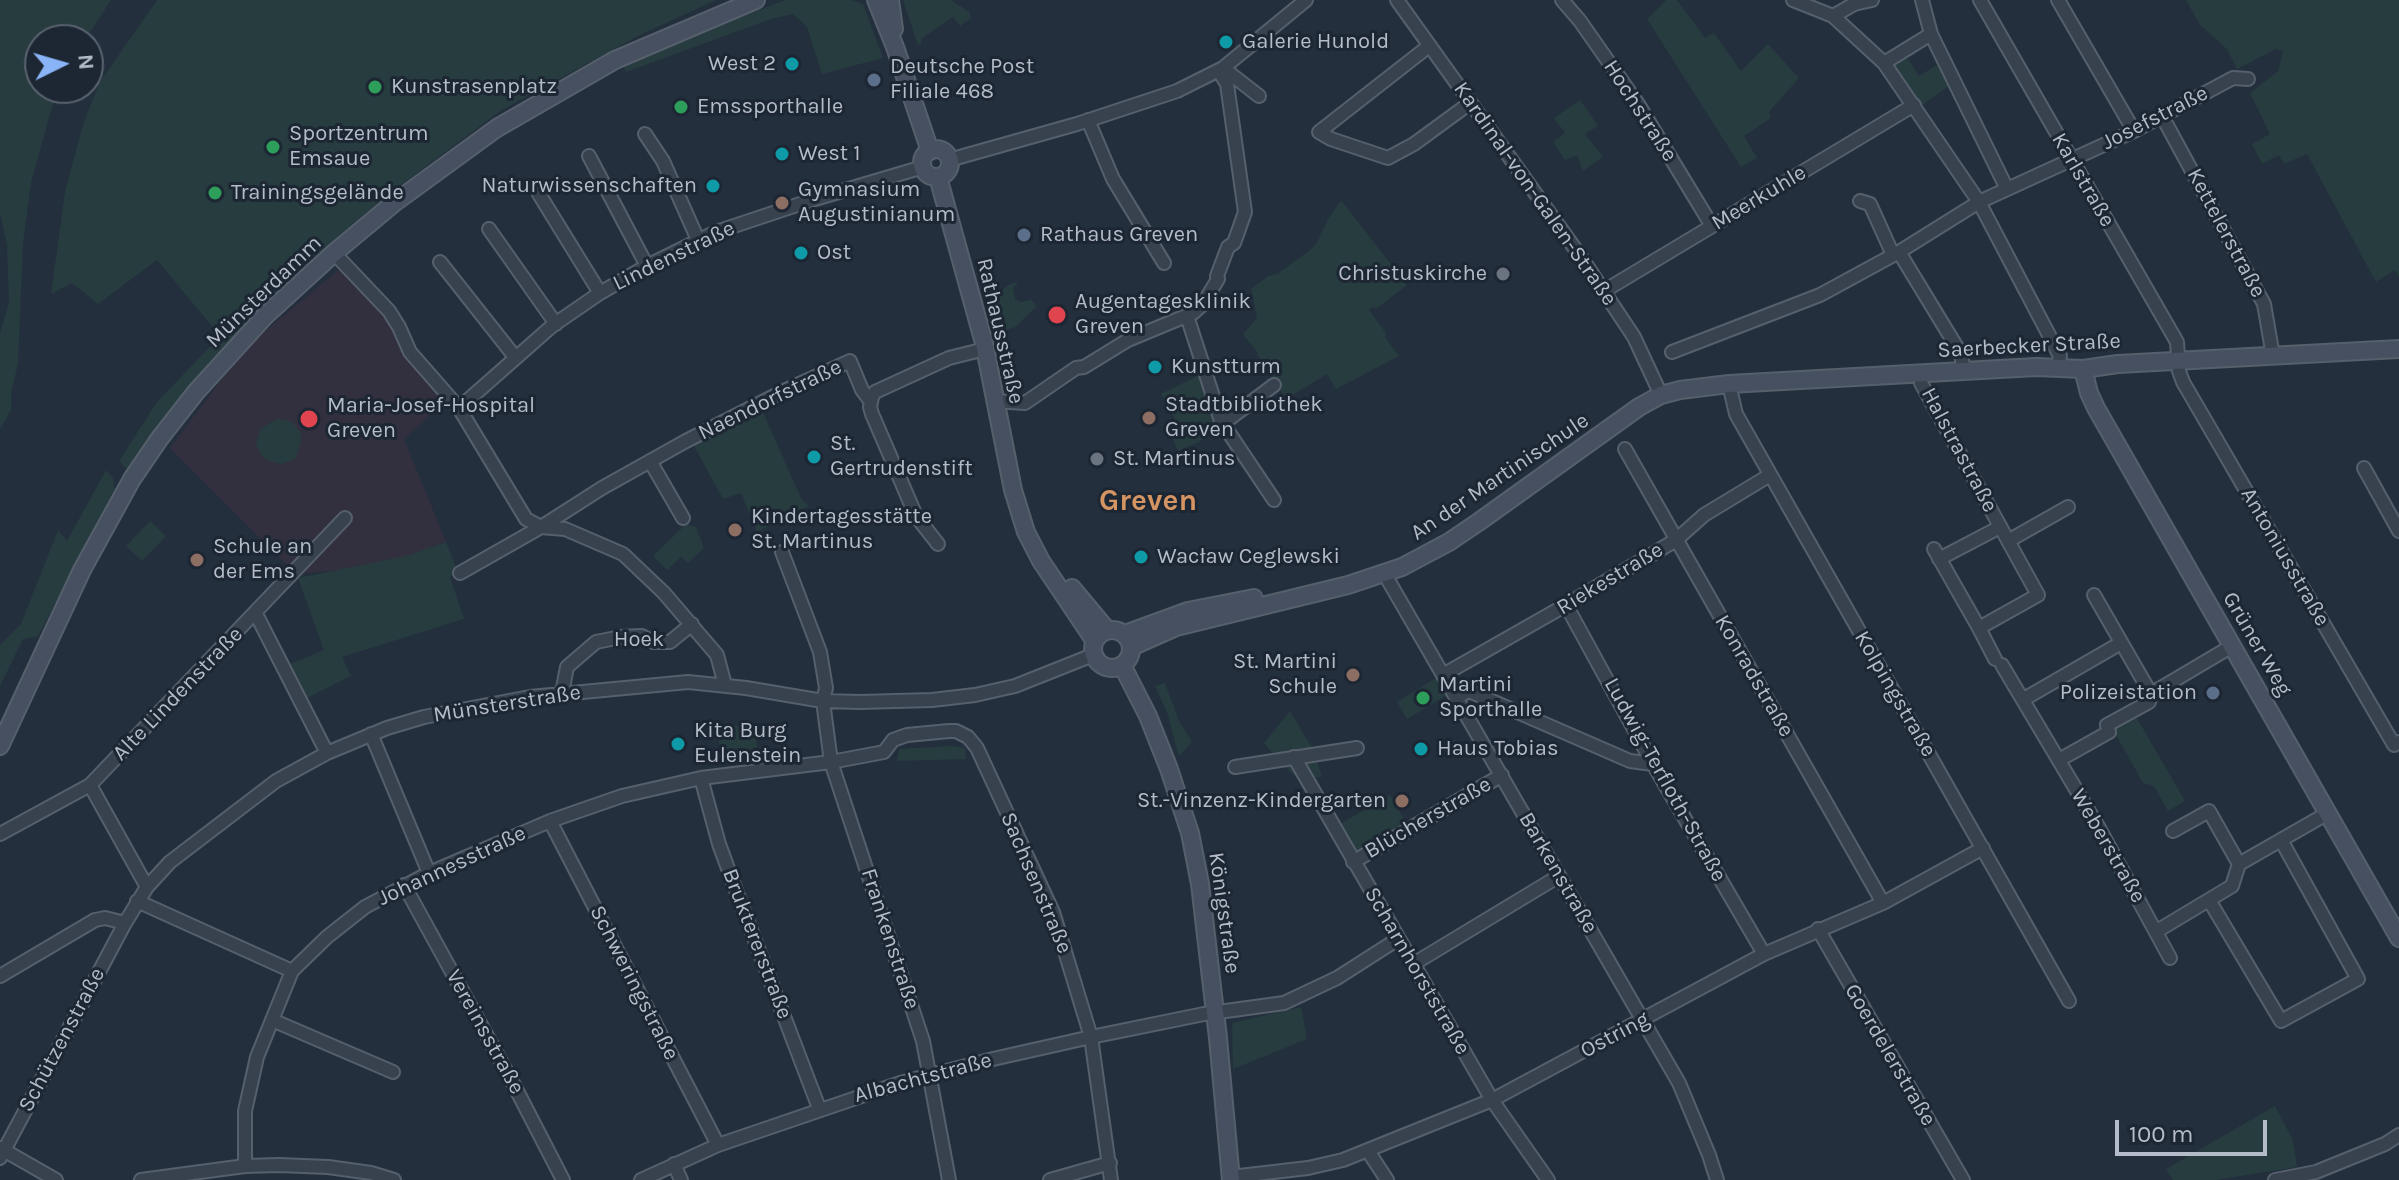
<!DOCTYPE html>
<html>
<head>
<meta charset="utf-8">
<style>
	body { margin:0 }
	#map { position:relative; width:2399px; height:1180px; overflow:hidden; background:#242f3e; font-family:Karla,sans-serif }
	canvas { display:block }
	.north { position:absolute; left:24px; top:24px; width:80px; height:80px; box-sizing:border-box; background:#1d2633; border:2px solid #59626f; border-radius:50%; rotate:85deg; font-size:22px; font-weight:700; line-height:32px; text-align:center; color:#b4bcc9 }
	.north::after { content:''; display:block; margin:auto; width:28px; height:36px; background:#8ab4f8; clip-path:polygon(50% 0,100% 100%,50% 72%,0 100%) }
	.scale { position:absolute; left:2115px; top:1120px; width:152px; height:36px; box-sizing:border-box; border:4px solid #b4bcc9; border-top:0; padding-left:10px; font-size:24px; line-height:28px; white-space:nowrap; color:#b4bcc9; -webkit-text-stroke:6px #1d2633; paint-order:stroke }
</style>
</head>
<body>
<div id="map">
<canvas width="2399" height="1180"></canvas>
<div class="north">N</div>
<div class="scale">100 m</div>
</div>
<script>
const ctx = document.querySelector('canvas').getContext('2d');
ctx.lineJoin = 'round';
function fill(path, color) { ctx.fillStyle = color; ctx.fill(path, 'evenodd'); }
const shape = rows => new Path2D(rows.map(r => 'M' + r).join(''));
function strokePath(path, color, width, dash) { ctx.strokeStyle = color; ctx.lineWidth = width; ctx.lineCap = dash ? 'butt' : 'round'; ctx.setLineDash(dash || []); ctx.stroke(path); }
function write(font, color, halo, rows, align = 'center') {
  ctx.font = font + ' Karla,sans-serif'; ctx.lineWidth = 6; ctx.setLineDash([]); ctx.textBaseline = 'middle'; ctx.strokeStyle = halo; ctx.fillStyle = color; for (const [text, x, y, turn = 0] of rows) {
    ctx.save(); ctx.translate(x, y); ctx.rotate((+turn || 0) * Math.PI / 180); ctx.textAlign = isNaN(turn) ? turn : align; if (halo) ctx.strokeText(text, 0, 0); ctx.fillText(text, 0, 0); ctx.restore();
  }
}
const medical = shape([
	[341,268,384,312,450,398,404,439,446,542,378,567,296,574,170,448,247,346]
]);
const green = shape([
	[0,0,111,0,85,40,40,40,40,88,61,88,51,110,31,183,23,243,18,364,11,393,11,410,0,429,0,334,9,302,7,245,0,214],
	[157,0,716,0,638,36,502,110,386,196,278,287,181,397,128,470,119,461,157,402,220,336,157,260,98,304,72,283,51,294,65,192,84,121,100,82],
	[785,0,851,0,863,4,883,58,822,74,807,27,793,14,771,19,626,72,622,64],
	[903,0,951,0,969,12,971,18,960,26,953,17,921,39,922,43,918,45],
	[1666,0,1677,0,1705,38,1714,33,1741,71,1768,44,1799,78,1769,112,1771,118,1744,136,1757,158,1741,167,1647,19],
	[2186,0,2399,0,2399,277,2395,270,2376,282,2307,154,2284,164,2279,155,2262,164,2252,144,2270,134,2250,93,2278,71,2283,51,2276,49,2237,69,2227,49,2200,25],
	[1905,54,1919,76,1937,65,1950,85,1921,106,1892,63],
	[1580,100,1598,126,1585,134,1603,157,1583,171,1577,155,1565,160,1553,142,1565,133,1554,118],
	[1341,200,1407,285,1376,309,1373,307,1369,310,1386,333,1385,337,1399,356,1336,389,1327,374,1286,399,1258,356,1257,352,1243,334,1257,318,1251,289,1268,276,1277,274,1310,250,1316,244,1327,221],
	[1019,281,1013,288,1015,299,1021,302,1031,300,1037,306,1015,327,994,335,988,305,991,297,1009,285],
	[1201,374,1216,423,1207,429,1201,441,1178,451,1170,433,1179,427,1161,394],
	[762,410,802,500,809,506,757,532,741,493,723,499,693,444],
	[277,419,289,421,295,425,302,436,296,458,282,464,268,461,262,456,256,444,260,429],
	[106,470,113,478,115,489,38,636,23,639,0,686,0,645,21,624,58,530,67,541],
	[150,521,166,536,142,561,126,546],
	[686,524,696,527,704,548,688,563,681,557,667,570,653,556],
	[446,542,457,570,450,577,464,619,342,657,351,676,307,698,290,664,324,650,298,578,406,556],
	[1436,678,1447,695,1407,719,1397,702],
	[1165,683,1179,721,1192,742,1180,755,1178,754,1168,715,1155,686],
	[1290,711,1314,751,1322,777,1297,778,1281,763,1264,743],
	[2134,713,2185,801,2168,811,2154,786,2143,783,2111,726],
	[735,725,743,728,756,739,758,753,721,759,717,727],
	[953,746,965,748,966,759,897,761,899,749],
	[1390,795,1407,824,1358,854,1340,824],
	[1301,1007,1307,1039,1233,1069,1232,1023],
	[2275,1106,2293,1140,2297,1167,2216,1180,2173,1180,2166,1169]
]);
const street = shape([
	[1397,0,1581,257,1634,337,1661,395],
	[1562,0,1580,21,1638,104,1712,226],
	[1793,0,1833,16,1884,63,1979,202,2060,356,2058,366],
	[1922,0,1931,34,2007,189],
	[1980,0,2177,342,2179,371,2183,382,2394,745,2399,742],
	[2058,0,2134,131],
	[1833,16,1854,4,1872,0],
	[1429,46,1319,132,1331,139,1388,158,1414,144,1470,103],
	[1884,63,1931,34],
	[1223,68,1259,96],
	[2162,116,2264,304,2273,356],
	[1088,120,1113,179,1164,263],
	[645,134,663,161,698,240],
	[589,156,647,266],
	[949,160,1077,124,1177,91,1223,68,1306,0],
	[539,194,600,293],
	[1860,201,1870,204,1893,255],
	[489,229,556,324],
	[1899,252,1961,354,1964,371],
	[334,253,389,311,399,327,410,352,459,408,526,519,541,527],
	[440,262,515,357],
	[1604,291,1914,105],
	[1187,316,1221,421,1274,500],
	[1672,352,1820,295,1899,252,1979,202,2134,131,2233,78,2248,79],
	[1921,373,1921,383,2038,595,1979,628,1934,549],
	[1729,384,1736,414,2069,1001],
	[995,401,1025,403,1076,368,1084,367,1128,340,1193,313,1203,304,1218,279,1217,276,1228,247,1234,243,1245,212,1227,84,1219,71],
	[459,408,552,326,600,293,647,266,716,232,815,199,923,167],
	[1221,421,1229,419,1274,385],
	[1625,449,1883,903],
	[650,461,683,518],
	[2364,468,2399,531],
	[541,527,602,488,686,441,786,390,850,361,862,390,871,402],
	[2008,541,2068,507],
	[938,544,916,516,872,414,870,407,872,397,875,392,949,358,985,349],
	[782,552,820,652,826,688,823,701,831,762,923,1041,949,1180],
	[1939,559,2000,527],
	[460,573,541,527,565,529,623,554,664,593,717,655,725,685],
	[1384,573,1679,1083,1709,1155,1717,1180],
	[2094,595,2151,694,2232,646],
	[1566,605,1653,764,1764,954],
	[256,614,327,753],
	[1979,628,1995,659],
	[2002,665,2099,828,2170,958],
	[1443,675,1566,605,1676,540,1704,515,1770,475],
	[562,693,567,667,596,642,621,637,642,636,653,642,670,642,692,624],
	[1457,697,1469,691,1630,761,1653,764],
	[2024,699,2121,643],
	[371,734,429,873],
	[1294,757,1492,1100,1548,1180],
	[2059,760,2109,732,2107,725,2149,702,2151,694],
	[1235,767,1357,748],
	[701,778,719,844,737,893,819,1108],
	[90,785,147,887],
	[550,821,718,1145],
	[2173,831,2209,811,2239,864],
	[0,834,90,785,345,518],
	[1353,862,1502,775],
	[404,885,514,1085,563,1180],
	[2209,900,2281,1021,2358,979,2281,840],
	[137,901,292,971],
	[1818,929,1963,1180],
	[2157,931,2232,886,2239,864,2328,813],
	[1415,963,1559,876],
	[0,976,95,920,105,918,125,923],
	[272,1020,393,1072],
	[0,1148,56,1180],
	[1368,1151,1387,1180],
	[0,1158,125,923,147,887,170,862,276,781,327,753,387,728,424,717,530,697,688,682,746,688,823,701,860,702,932,700,975,695,1015,686,1093,655],
	[674,1164,681,1180],
	[245,1166,245,1111,257,1057,292,971,327,937,365,907,429,873,550,821,622,796,701,778,831,762,884,752,893,740,907,735,949,731,956,731,968,737,977,748,1053,912,1091,1037,1111,1180],
	[1231,1177,1308,1168,1343,1160,1492,1100,1764,954,1883,903,1983,848],
	[141,1180,245,1166,279,1165,328,1167,371,1173,394,1180],
	[641,1180,718,1145,900,1083,993,1059,1091,1037,1204,1014,1284,1003,1337,978,1398,939],
	[1050,1180,1110,1163],
	[2275,1180,2316,1172,2385,1144,2399,1135]
]);
const secondary = shape([
	[876,0,895,47,930,151],
	[890,0,894,29],
	'922 163a14 14 0 1 1 28 0a14 14 0 1 1-28 0Z',
	[938,177,984,343,1013,490,1026,532,1041,561,1094,640],
	[2083,369,2089,393,2096,408,2399,938],
	[1072,588,1107,630],
	'1093 649a19 19 0 1 1 38 0a19 19 0 1 1-38 0Z',
	[1125,634,1188,611,1254,598],
	[1131,647,1176,627,1348,585,1402,567,1449,542,1480,521,1639,407,1661,395,1680,390,1729,384,1873,376,2036,367,2083,369,2118,364,2399,349],
	[1122,665,1148,716,1169,769,1190,833,1200,884,1218,1038,1231,1180],
	[0,746,82,570,132,479,160,438,196,392,265,316,334,253,394,203,497,128,615,60,756,0]
]);
const markers = [
	[1226,42,8,"#0f9aa8"],
	[792,64,8,"#0f9aa8"],
	[874,80,8,"#5c6f8a"],
	[375,87,8,"#2e9e5b"],
	[681,107,8,"#2e9e5b"],
	[273,147,8,"#2e9e5b"],
	[782,154,8,"#0f9aa8"],
	[713,186,8,"#0f9aa8"],
	[215,193,8,"#2e9e5b"],
	[782,203,8,"#8d6e63"],
	[1024,235,8,"#5c6f8a"],
	[801,253,8,"#0f9aa8"],
	[1503,274,8,"#6b7280"],
	[1057,315,10,"#e0444e"],
	[1155,367,8,"#0f9aa8"],
	[1149,418,8,"#8d6e63"],
	[309,419,10,"#e0444e"],
	[814,457,8,"#0f9aa8"],
	[1097,459,8,"#6b7280"],
	[735,530,8,"#8d6e63"],
	[1141,557,8,"#0f9aa8"],
	[197,560,8,"#8d6e63"],
	[1353,675,8,"#8d6e63"],
	[2213,693,8,"#5c6f8a"],
	[1423,698,8,"#2e9e5b"],
	[678,744,8,"#0f9aa8"],
	[1421,749,8,"#0f9aa8"],
	[1402,801,8,"#8d6e63"]
];
const poiNames = [
	["Galerie Hunold",1242,42],
	["West 2",776,64,"right"],
	["Deutsche Post",890,67],
	["Filiale 468",890,92],
	["Kunstrasenplatz",391,87],
	["Emssporthalle",697,107],
	["Sportzentrum",289,134],
	["Emsaue",289,159],
	["West 1",798,154],
	["Naturwissenschaften",697,186,"right"],
	["Gymnasium",798,190],
	["Augustinianum",798,215],
	["Trainingsgelände",231,193],
	["Rathaus Greven",1040,235],
	["Ost",817,253],
	["Christuskirche",1487,274,"right"],
	["Augentagesklinik",1075,302],
	["Greven",1075,327],
	["Kunstturm",1171,367],
	["Stadtbibliothek",1165,405],
	["Greven",1165,430],
	["Maria-Josef-Hospital",327,406],
	["Greven",327,431],
	["St.",830,444],
	["Gertrudenstift",830,469],
	["St. Martinus",1113,459],
	["Kindertagesstätte",751,517],
	["St. Martinus",751,542],
	["Schule an",213,547],
	["der Ems",213,572],
	["Wacław Ceglewski",1157,557],
	["St. Martini",1337,662,"right"],
	["Schule",1337,687,"right"],
	["Martini",1439,685],
	["Sporthalle",1439,710],
	["Polizeistation",2197,693,"right"],
	["Kita Burg",694,731],
	["Eulenstein",694,756],
	["Haus Tobias",1437,749],
	["St.-Vinzenz-Kindergarten",1386,801,"right"]
];
const streetNames = [
	["Hochstraße",1640,111,57],
	["Josefstraße",2155,118,-27],
	["Karlstraße",2083,180,60],
	["Kardinal-von-Galen-Straße",1535,194,55],
	["Meerkuhle",1759,198,-31],
	["Kettelerstraße",2226,233,62],
	["Lindenstraße",674,256,-26],
	["Münsterdamm",264,292,-44],
	["Rathausstraße",1000,331,77],
	["Saerbecker Straße",2029,346,-3],
	["Naendorfstraße",770,400,-26],
	["Halstrastraße",1959,450,62],
	["An der Martinischule",1500,477,-34],
	["Antoniusstraße",2285,557,60],
	["Riekestraße",1610,579,-31],
	["Hoek",639,640],
	["Grüner Weg",2257,644,60],
	["Konradstraße",1754,676,60],
	["Alte Lindenstraße",178,694,-46],
	["Kolpingstraße",1895,694,60],
	["Münsterstraße",507,704,-9],
	["Ludwig-Terfloth-Straße",1665,780,61],
	["Blücherstraße",1428,818,-30],
	["Weberstraße",2108,846,60],
	["Johannesstraße",452,866,-25],
	["Barkenstraße",1558,873,60],
	["Sachsenstraße",1036,883,67],
	["Königstraße",1224,913,82],
	["Frankenstraße",890,939,72],
	["Bruktererstraße",757,944,69],
	["Scharnhorststraße",1417,971,60],
	["Schweringstraße",634,983,63],
	["Vereinsstraße",485,1032,61],
	["Ostring",1615,1035,-28],
	["Schützenstraße",62,1040,-62],
	["Goerdelerstraße",1890,1055,60],
	["Albachtstraße",923,1078,-15]
];
const districtNames = [
	["Greven",1148,501]
];
fill(medical, '#32303f');
fill(green, '#263c3f');
strokePath(street, '#565f6c', 16);
strokePath(secondary, '#565f6c', 20);
strokePath(street, '#38414e', 12);
strokePath(secondary, '#465061', 16);
for (const [x, y, r, color] of markers) { const dot = new Path2D(); dot.arc(x, y, r, 0, 2 * Math.PI); ctx.fillStyle = color; ctx.fill(dot); strokePath(dot, '#1d2633', 3); }
write('22px', '#b4bcc9', '#1d2633', poiNames, 'left');
write('22px', '#b4bcc9', '#1d2633', streetNames);
write('bold 30px', '#d59563', '#1d2633', districtNames);
</script>
</body>
</html>
